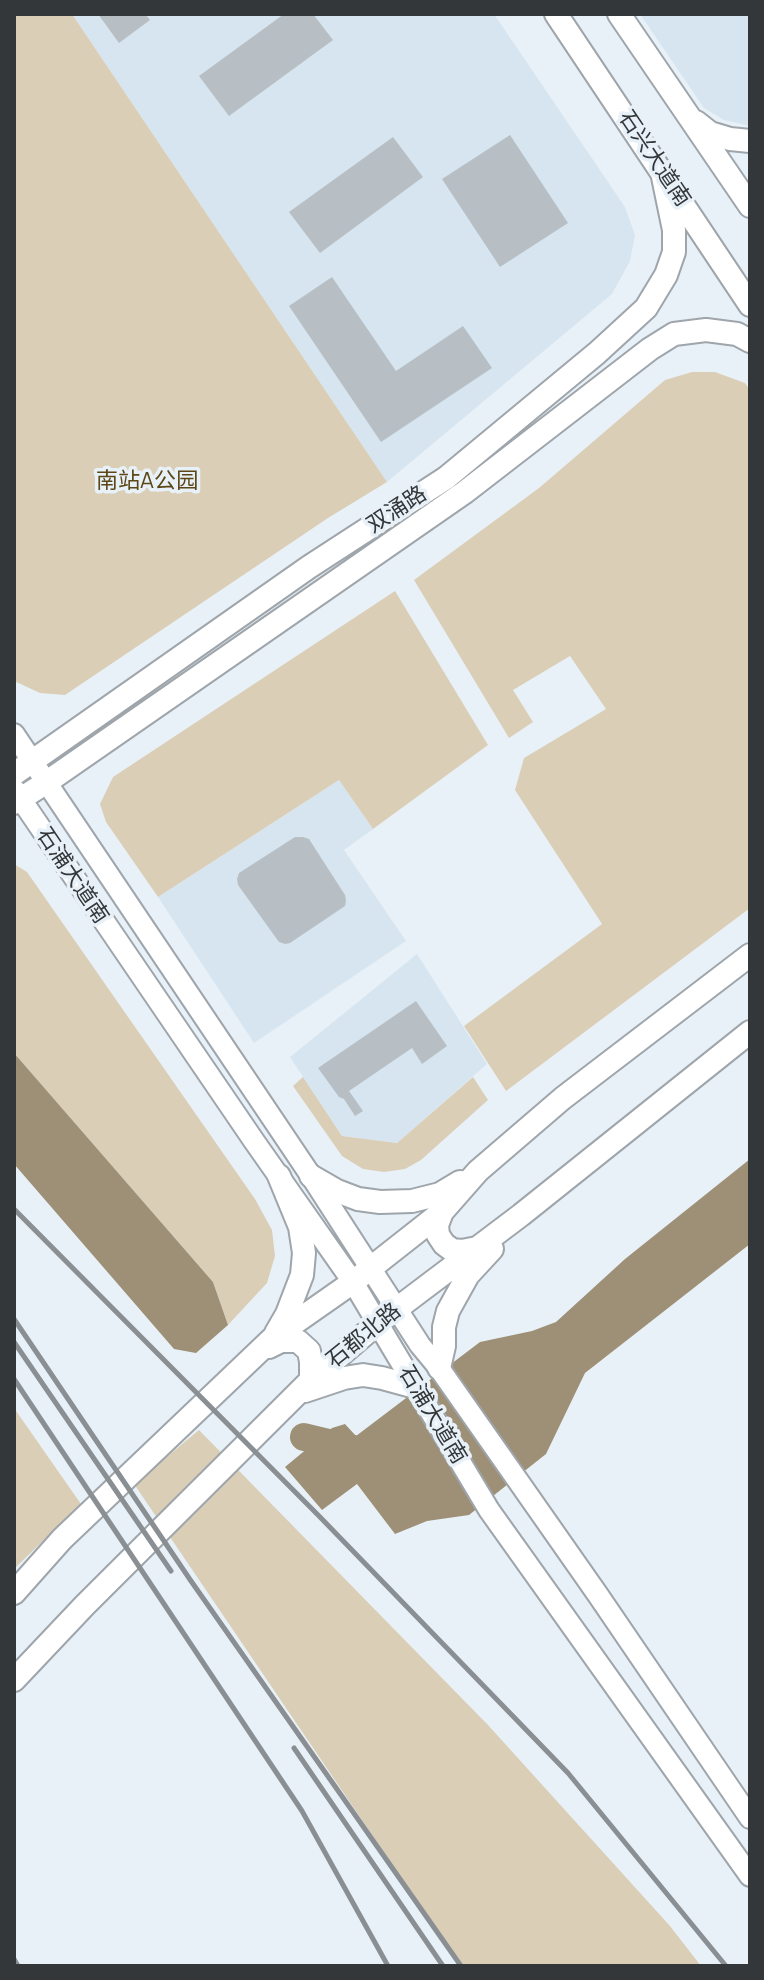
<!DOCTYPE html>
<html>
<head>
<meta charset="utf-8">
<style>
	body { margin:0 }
	#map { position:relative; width:764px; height:1980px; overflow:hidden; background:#e9f1f8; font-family:Manrope,sans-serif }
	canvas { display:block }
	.frame { position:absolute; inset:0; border:16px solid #343739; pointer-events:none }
</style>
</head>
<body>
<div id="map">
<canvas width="764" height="1980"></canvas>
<div class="frame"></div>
</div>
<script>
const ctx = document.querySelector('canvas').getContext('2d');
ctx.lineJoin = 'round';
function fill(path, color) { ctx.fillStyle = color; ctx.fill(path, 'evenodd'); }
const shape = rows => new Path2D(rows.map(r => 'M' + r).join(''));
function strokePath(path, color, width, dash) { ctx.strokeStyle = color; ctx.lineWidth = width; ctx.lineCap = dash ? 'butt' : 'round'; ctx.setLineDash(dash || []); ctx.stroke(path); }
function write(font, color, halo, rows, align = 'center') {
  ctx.font = font + ' Manrope,"Noto Sans SC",sans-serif'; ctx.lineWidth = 7; ctx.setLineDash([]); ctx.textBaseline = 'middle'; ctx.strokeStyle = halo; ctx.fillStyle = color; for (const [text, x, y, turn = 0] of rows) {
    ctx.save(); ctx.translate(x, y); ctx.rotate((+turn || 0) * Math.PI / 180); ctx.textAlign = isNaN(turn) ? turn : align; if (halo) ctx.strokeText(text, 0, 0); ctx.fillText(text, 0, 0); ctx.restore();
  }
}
const built = shape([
	[72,14,494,14,625,207,635,235,630,261,612,294,387,482],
	[640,14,750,14,750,126,724,120,704,108],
	[339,780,373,829,344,850,406,941,254,1043,158,897],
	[417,954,487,1064,397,1143,342,1136,290,1057]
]);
const green = shape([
	[14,14,72,14,387,482,328,518,65,695,40,693,14,681],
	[692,372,715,372,745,383,750,390,750,908,506,1091,464,1026,602,924,515,790,524,758,606,709,570,656,513,690,533,722,509,738,414,580,539,488,665,380],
	[395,591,488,745,373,829,339,780,158,897,106,822,100,804,113,777],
	[14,864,27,872,255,1199,272,1230,275,1256,267,1283,228,1325,213,1282,14,1053],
	[303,1077,342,1136,397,1143,473,1077,488,1100,421,1160,405,1169,384,1172,363,1169,342,1156,293,1086],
	[14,1408,81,1504,14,1569],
	[199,1430,488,1725,670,1926,701,1966,461,1966,134,1484]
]);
const water = shape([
	[14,1053,213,1282,228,1325,196,1353,174,1349,14,1164],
	[750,1159,750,1244,585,1373,546,1454,469,1515,427,1521,395,1534,357,1484,322,1510,285,1467,332,1428,345,1424,356,1436,480,1342,532,1331,556,1322,625,1259]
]);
const river = shape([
	[304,1437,354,1449]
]);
const building = shape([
	[98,14,145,14,150,20,119,43],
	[284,14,313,14,333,40,229,116,199,76],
	[510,135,568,223,500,267,442,179],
	[393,137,423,177,320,253,289,212],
	[332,277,396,371,463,326,492,368,381,442,289,306],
	[295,837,303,837,309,839,345,895,346,901,345,906,290,943,285,944,279,942,238,885,237,879,239,873],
	[416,1001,447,1046,422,1064,412,1048,349,1091,363,1111,355,1116,344,1099,339,1097,318,1068]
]);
const tertiary = shape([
	[14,734,311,1176,420,1345,439,1368,598,1595,750,1818],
	[14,789,254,1141,353,1282,489,1510,750,1876]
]);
const secondary = shape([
	[556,14,750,305],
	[619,14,750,206],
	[696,122,710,133,730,139,750,141],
	[14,774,309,567,446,478,597,353,646,308,666,275,674,252,674,230,662,172],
	[14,803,47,782,465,492,650,349,674,334,706,330,737,334,750,341],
	[311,1176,337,1191,358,1199,380,1202,412,1201,440,1194,460,1182],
	[442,1212,437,1225,438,1235,444,1244,452,1250,462,1251,477,1248],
	[276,1333,287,1314,302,1275,304,1253,300,1227,279,1176],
	[269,1347,281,1341,298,1341,309,1351,311,1362,311,1380],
	[439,1368,444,1346,444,1327,448,1311,468,1275,492,1249],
	[305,1391,344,1378,363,1375,382,1378,415,1387],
	[14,1593,62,1539,273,1338,353,1282,442,1212,478,1171,563,1098,750,955],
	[14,1680,85,1605,311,1380,378,1323,521,1215,750,1032]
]);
const rail = shape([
	[14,1209,319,1516,568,1773,726,1966],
	[14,1319,191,1581,461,1966],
	[14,1342,171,1571],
	[14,1379,302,1811,388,1966],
	[294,1748,443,1966],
	[14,1959,18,1966]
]);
const streetNames = [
	["石兴大道南",654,159,56],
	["双涌路",397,510,-33],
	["石浦大道南",72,876,56],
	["石都北路",364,1336,-39],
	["石浦大道南",432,1415,59]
];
const parkNames = [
	["南站A公园",147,482]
];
fill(built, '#d6e5ef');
fill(green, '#dbceb7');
fill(water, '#9e9076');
strokePath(river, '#9e9076', 28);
fill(building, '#b7bfc5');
strokePath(tertiary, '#9ea5ab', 24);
strokePath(secondary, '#9ea5ab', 26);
strokePath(tertiary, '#fff', 20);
strokePath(secondary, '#fff', 22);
strokePath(rail, '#8a8f93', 5);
write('22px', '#343739', '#e9f1f8', streetNames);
write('22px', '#5d4717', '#e9f1f8', parkNames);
</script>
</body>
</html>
